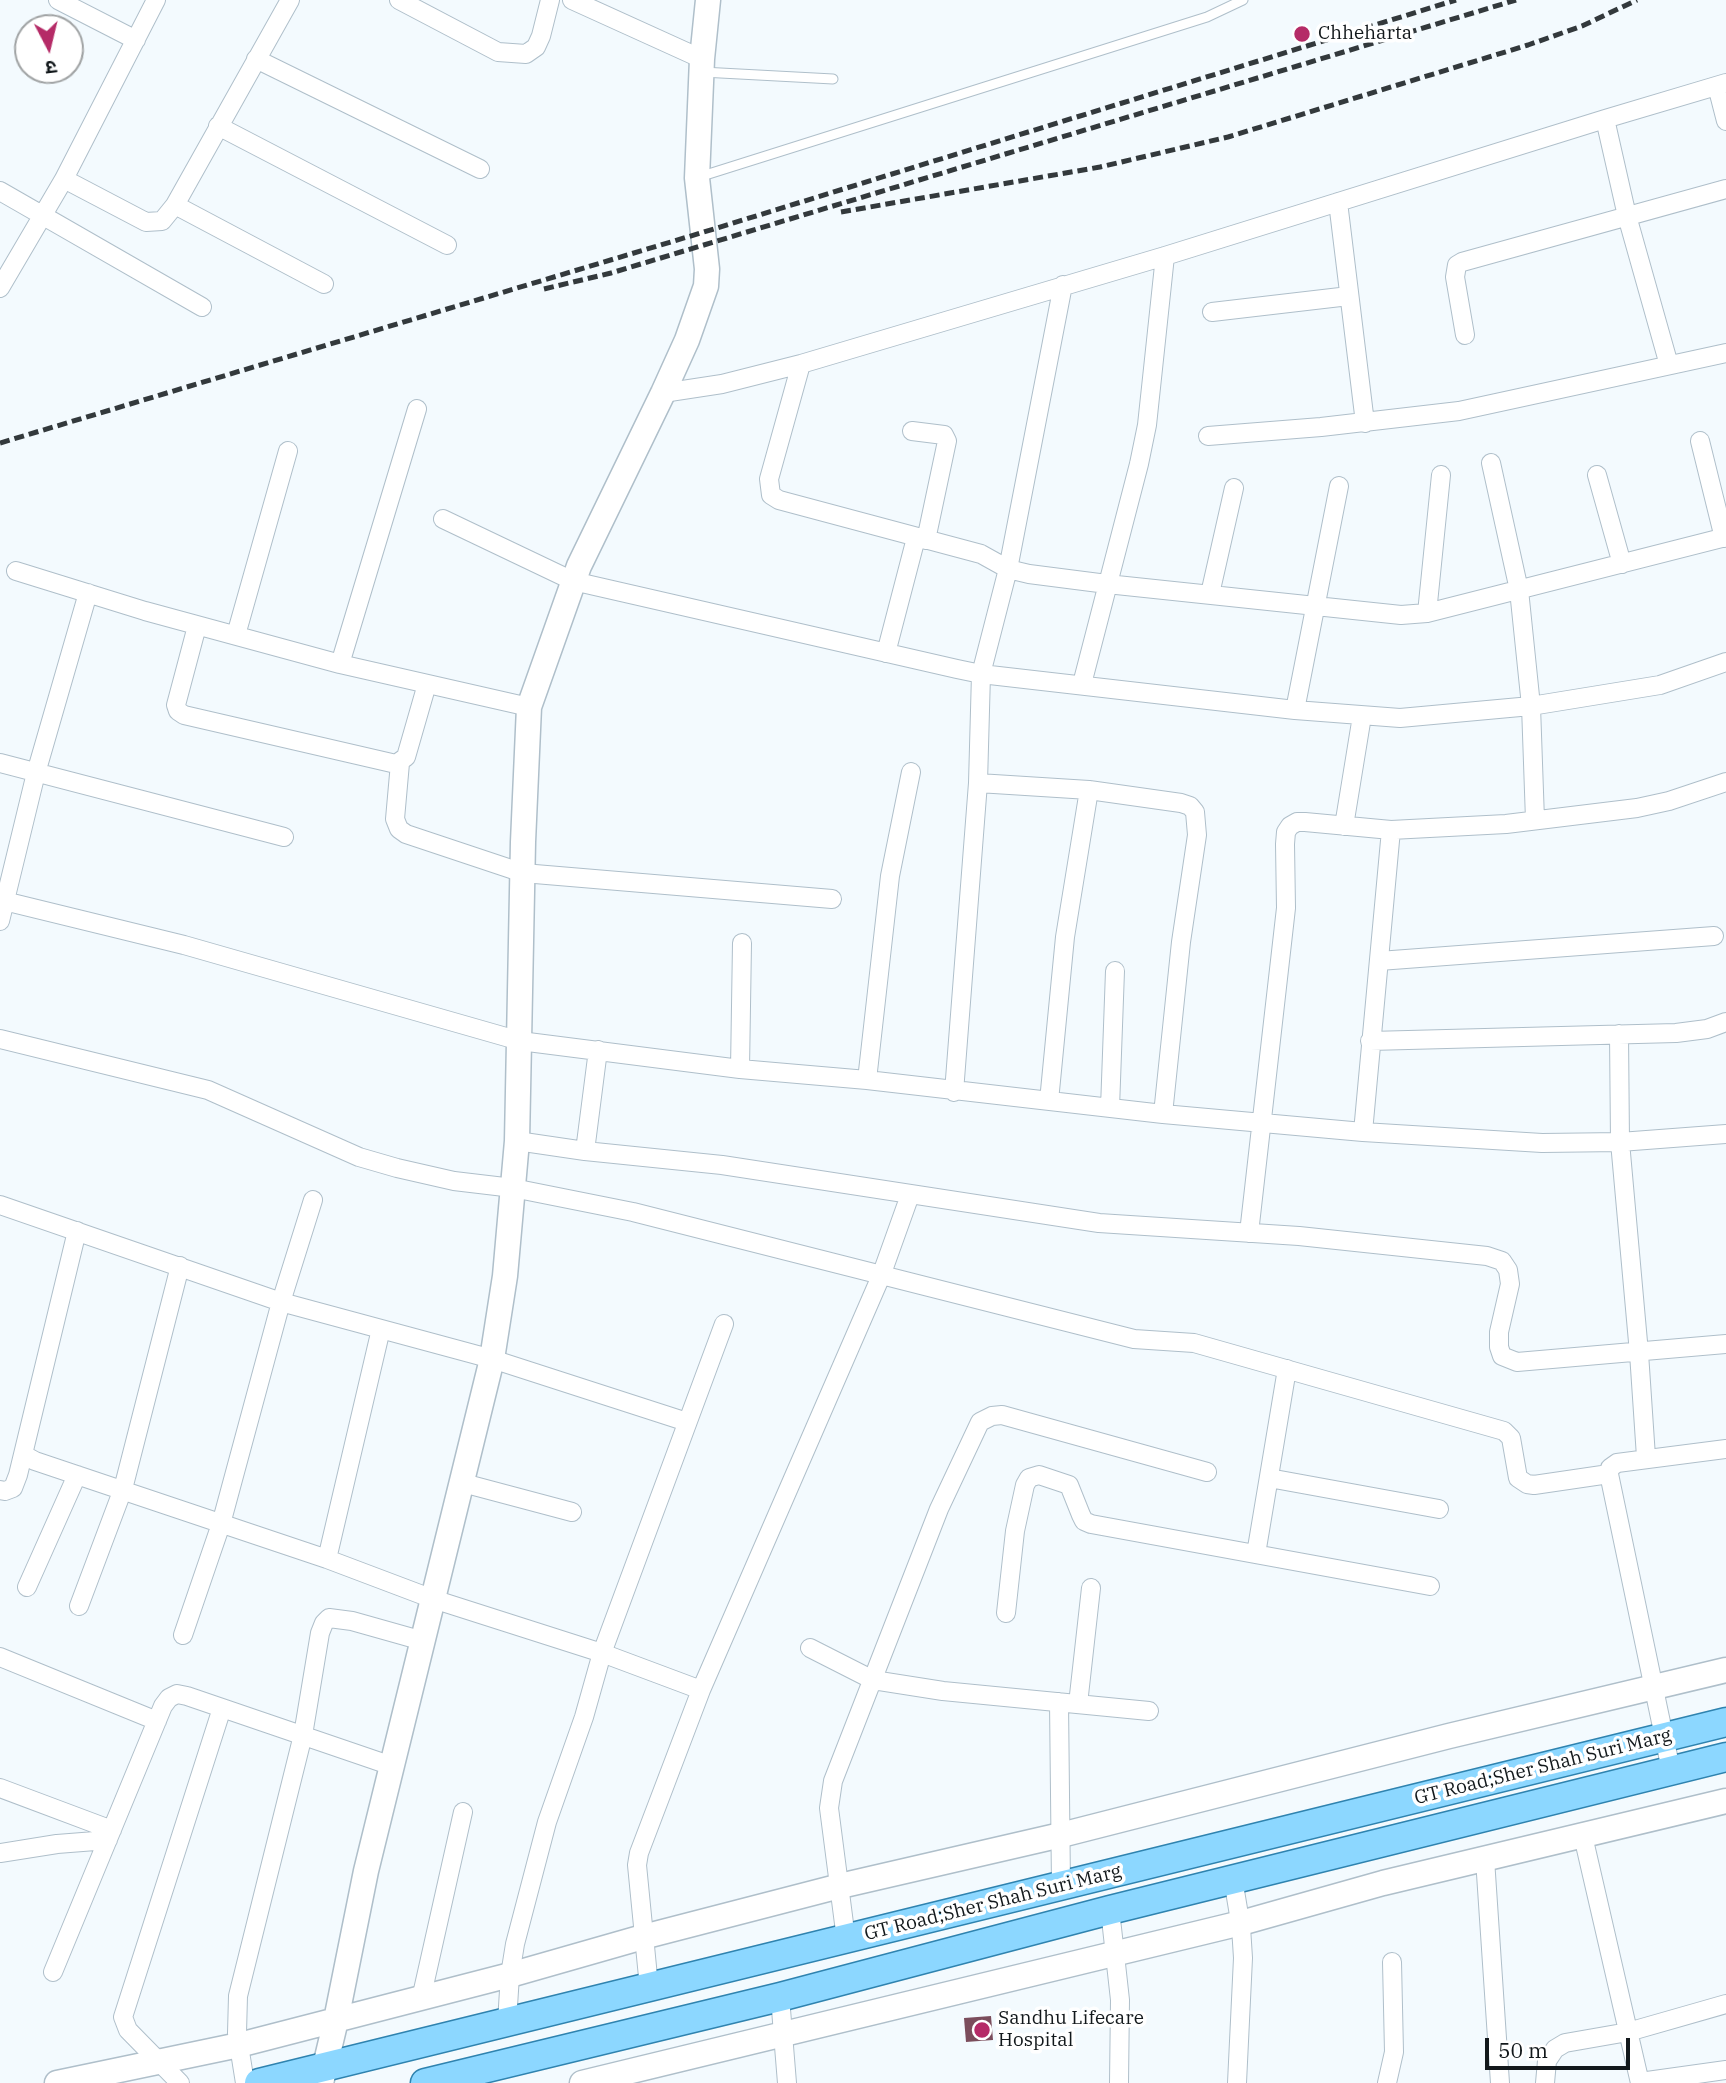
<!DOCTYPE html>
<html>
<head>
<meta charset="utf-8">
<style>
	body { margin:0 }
	#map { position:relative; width:1726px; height:2083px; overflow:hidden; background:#f3fafe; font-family:"IBM Plex Serif","Noto Sans Devanagari",serif }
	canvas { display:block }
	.north { position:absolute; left:14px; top:14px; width:70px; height:70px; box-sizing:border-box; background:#fff; border:2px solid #a0a3a4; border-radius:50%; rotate:173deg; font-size:19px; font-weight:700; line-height:28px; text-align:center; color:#12181b }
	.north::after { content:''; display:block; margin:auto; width:24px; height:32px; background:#b52b67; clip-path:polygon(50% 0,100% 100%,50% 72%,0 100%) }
	.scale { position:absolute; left:1485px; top:2038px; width:145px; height:32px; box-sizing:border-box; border:4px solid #12181b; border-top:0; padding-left:9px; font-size:21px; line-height:24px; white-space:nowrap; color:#12181b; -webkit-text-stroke:5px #fff; paint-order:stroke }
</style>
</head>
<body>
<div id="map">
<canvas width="1726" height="2083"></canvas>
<div class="north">उ</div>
<div class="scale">50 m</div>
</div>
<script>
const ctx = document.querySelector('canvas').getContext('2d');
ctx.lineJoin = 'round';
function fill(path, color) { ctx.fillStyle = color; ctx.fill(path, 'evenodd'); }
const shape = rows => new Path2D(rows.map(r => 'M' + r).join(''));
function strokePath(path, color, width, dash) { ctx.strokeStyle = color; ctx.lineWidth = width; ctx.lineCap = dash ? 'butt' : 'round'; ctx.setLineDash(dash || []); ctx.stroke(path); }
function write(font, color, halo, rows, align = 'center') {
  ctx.font = font + ' "IBM Plex Serif",serif'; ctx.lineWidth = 7; ctx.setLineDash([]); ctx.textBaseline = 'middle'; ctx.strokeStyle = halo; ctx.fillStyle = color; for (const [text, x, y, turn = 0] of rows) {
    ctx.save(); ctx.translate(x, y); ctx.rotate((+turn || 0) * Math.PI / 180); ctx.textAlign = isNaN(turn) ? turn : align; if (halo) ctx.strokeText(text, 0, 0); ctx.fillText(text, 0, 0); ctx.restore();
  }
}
const building = shape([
	[991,2016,993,2040,966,2042,964,2018]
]);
const lane = shape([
	[702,72,833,79],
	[699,177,1207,17,1243,0]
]);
const street = shape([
	[58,0,136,40],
	[399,0,498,52,526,54,536,47,541,36,550,0],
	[572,0,702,59],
	[256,59,480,169],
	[1717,86,1726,121],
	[1605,119,1627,216,1669,365],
	[218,126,447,245],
	[64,179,146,222,162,221,175,205,290,0],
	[0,191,202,307],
	[1338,202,1365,423],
	[175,205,324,284],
	[0,288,64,179,156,0],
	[1212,312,1349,296],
	[1465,335,1455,277,1457,265,1462,262,1726,189],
	[801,364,769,479,771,495,779,500,981,554,1008,569,1029,574,1107,584,1401,615,1427,613,1726,537],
	[663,393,722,384,801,364,1165,256,1605,119,1726,83],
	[912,431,944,435,947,441,926,540],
	[1208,436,1321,427,1459,411,1726,353],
	[1700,441,1724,538],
	[1491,463,1519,590,1531,706,1535,820],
	[1597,475,1622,564],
	[443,519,573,581,957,669,981,674,1295,710,1400,718,1531,706,1660,685,1726,662],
	[16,571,145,611,340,664,529,707],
	[1210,594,1234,488],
	[1427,613,1441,475],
	[197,626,176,705,178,711,184,715,396,764,406,757,427,684],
	[236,635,288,451],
	[886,653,916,538],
	[340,664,417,409],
	[1082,684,1139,464,1147,425,1165,256],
	[1295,710,1339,486],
	[0,763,284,837],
	[400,763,395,819,399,829,406,834,523,873,832,899],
	[978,783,1089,790,1181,803,1190,806,1195,812,1197,835,1181,942,1163,1114],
	[1344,826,1362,716],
	[0,900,184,945,520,1041,740,1069,867,1080,1163,1114,1363,1132,1542,1143,1620,1142,1726,1134],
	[0,921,36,773,88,593],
	[1379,961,1714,936],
	[1619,1034,1620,1142,1639,1353,1646,1457],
	[0,1039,208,1090,359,1157,397,1168,454,1181,513,1188,633,1212,1134,1339,1194,1343,1504,1431,1511,1438,1518,1478,1527,1484,1534,1485,1609,1474],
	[1370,1041,1676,1033,1707,1029,1726,1022],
	[740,1069,742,943],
	[867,1080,890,876,911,772],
	[954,1092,978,783,981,674,1008,569,1063,285],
	[1049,1101,1065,937,1089,790],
	[1110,1108,1115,971],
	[1363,1132,1391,830],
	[517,1141,585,1151,722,1165,1099,1223,1299,1236,1487,1256,1502,1261,1508,1270,1510,1284,1499,1332,1499,1347,1502,1356,1517,1362,1726,1344],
	[585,1151,598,1050],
	[0,1205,281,1302,492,1359,687,1422],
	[1249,1233,1286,908,1285,844,1286,832,1290,826,1297,822,1305,822,1391,830,1506,824,1637,808,1669,801,1726,782],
	[24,1455,35,1461,327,1559,433,1599,602,1653,701,1690],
	[1269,1478,1439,1509],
	[463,1483,572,1512],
	[0,1490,5,1491,13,1488,18,1475,77,1231],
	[1256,1554,1287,1369],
	[327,1559,381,1329],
	[27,1587,77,1475],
	[79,1606,123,1489,180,1266],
	[1006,1613,1015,1531,1025,1485,1029,1478,1039,1475,1069,1485,1081,1515,1084,1521,1091,1524,1430,1586],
	[183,1635,221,1524,281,1302,313,1200],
	[810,1648,873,1680,943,1691,1149,1711],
	[0,1657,157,1721],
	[1059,1702,1061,1886],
	[1078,1704,1091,1588],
	[1671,1770,1609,1474,1610,1468,1617,1463,1726,1449],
	[0,1788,112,1830],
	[1583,1836,1640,2083],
	[0,1853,57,1844,108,1840],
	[1485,1859,1500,2083],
	[1233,1879,1241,1927,1243,1958,1237,2083],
	[1110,1910,1120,2000,1119,2083],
	[846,1939,829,1808,833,1781,939,1509,980,1422,992,1416,1002,1415,1207,1472],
	[53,1972,163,1706,169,1698,177,1694,187,1696,392,1766],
	[649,1987,637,1865,639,1853,701,1690,881,1276,910,1195],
	[780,1997,787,2083],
	[421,1999,463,1812],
	[507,2022,510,1975,515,1944,547,1822,584,1717,602,1653,724,1324],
	[1640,2082,1726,2070],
	[180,2083,128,2030,123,2017,222,1708],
	[245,2083,237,2033,238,1996,303,1735,320,1633,324,1623,329,1618,352,1621,423,1641],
	[1387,2083,1394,2052,1392,1962],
	[1545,2083,1547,2061,1555,2049,1565,2043,1628,2032,1726,2004]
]);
const secondary = shape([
	[57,2083,239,2045,510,1975,643,1937,840,1886,1061,1835,1449,1736,1726,1670],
	[321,2083,336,2020,366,1871,492,1359,505,1276,517,1141,523,842,529,707,579,566,663,393,687,340,706,286,707,269,697,178,702,59,708,0],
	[582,2083,1241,1923,1383,1883,1726,1801]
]);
const primary = shape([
	[259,2083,1726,1722],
	[425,2083,780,1997,1110,1910,1726,1757]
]);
const rail = shape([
	[841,212,1100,167,1228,137,1528,45,1582,26,1637,0],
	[544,289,611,273,1516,0],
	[0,443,704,232,1456,0]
]);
const markers = [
	[1302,34,9,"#b52b67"],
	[982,2030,9,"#b52b67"]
];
const poiNames = [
	["Chheharta",1318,34],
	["Sandhu Lifecare",998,2019],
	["Hospital",998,2041]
];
const streetNames = [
	["GT Road;Sher Shah Suri Marg",1543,1767,-14],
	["GT Road;Sher Shah Suri Marg",993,1903,-14]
];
fill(building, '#7b4d5c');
strokePath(lane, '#afbfca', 11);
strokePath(street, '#afbfca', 20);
strokePath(secondary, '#afbfca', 27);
strokePath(primary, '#2f83af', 31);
strokePath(lane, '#fff', 9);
strokePath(street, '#fff', 18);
strokePath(secondary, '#fff', 24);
strokePath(primary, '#8cd7ff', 28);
strokePath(rail, '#33393c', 5, [10, 5]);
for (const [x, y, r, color] of markers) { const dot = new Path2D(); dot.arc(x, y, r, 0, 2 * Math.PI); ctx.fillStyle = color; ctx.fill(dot); strokePath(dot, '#fff', 2.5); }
write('19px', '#12181b', '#fff', poiNames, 'left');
write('19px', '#12181b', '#fff', streetNames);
</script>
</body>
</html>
